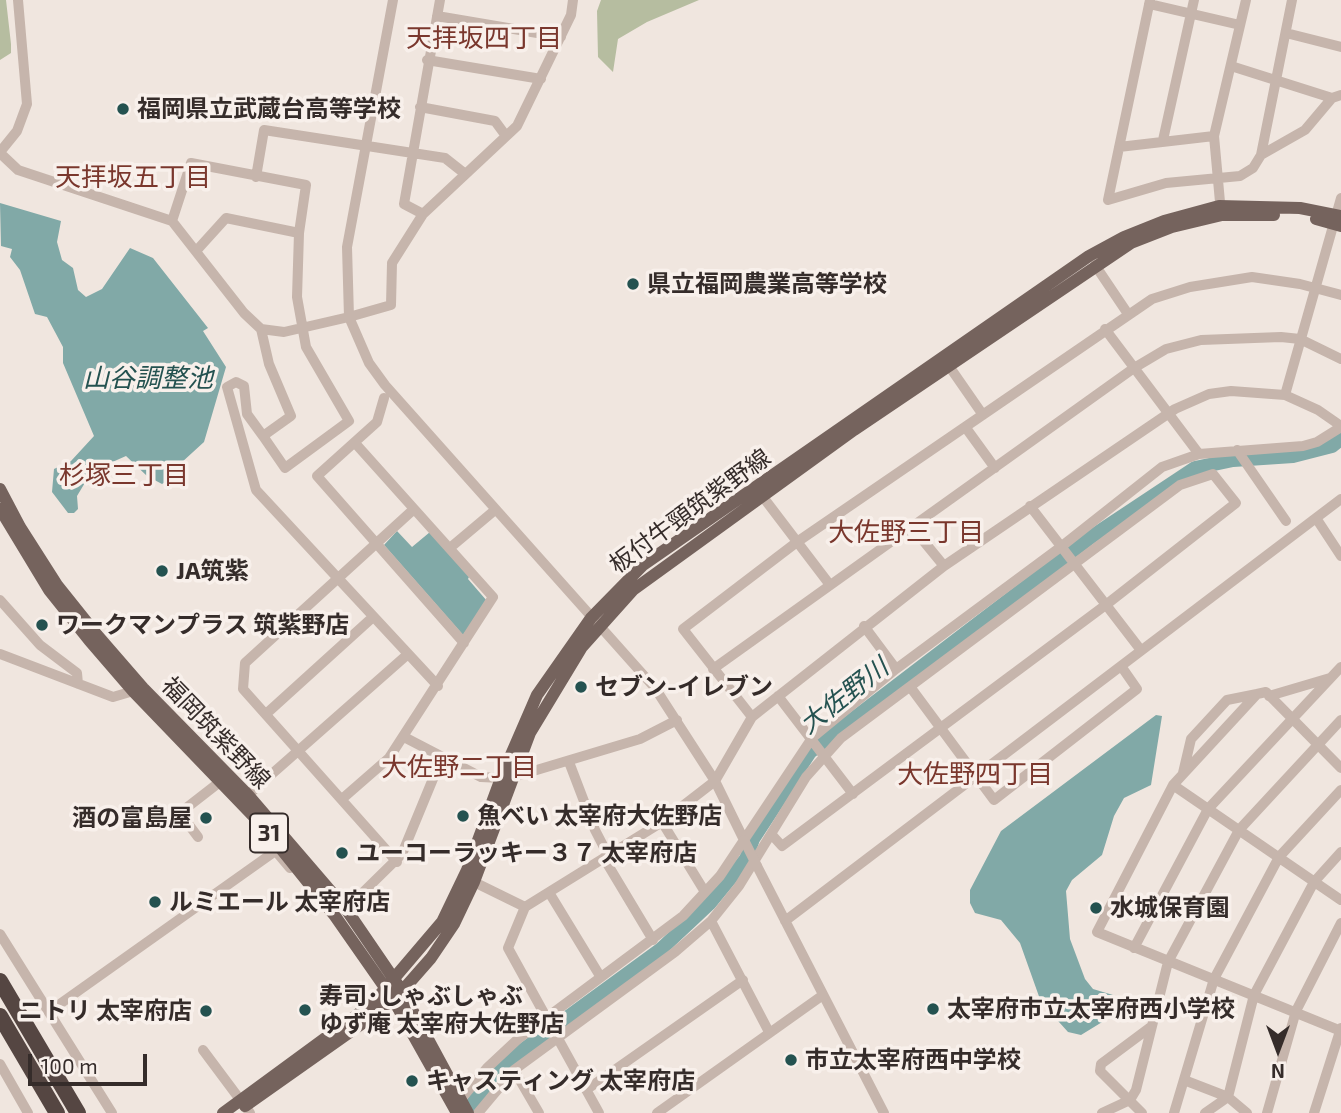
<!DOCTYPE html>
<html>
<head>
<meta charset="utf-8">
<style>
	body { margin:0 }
	#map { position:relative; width:1341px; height:1113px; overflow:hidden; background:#f0e6df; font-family:"Exo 2",sans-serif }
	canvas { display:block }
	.north { position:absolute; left:1243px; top:1015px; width:70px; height:70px; -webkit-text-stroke:5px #f8f0eb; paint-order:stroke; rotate:180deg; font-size:19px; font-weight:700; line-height:28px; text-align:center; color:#352c2a }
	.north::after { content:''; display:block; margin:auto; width:24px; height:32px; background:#352c2a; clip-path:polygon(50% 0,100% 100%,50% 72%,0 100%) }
	.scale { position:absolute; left:28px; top:1054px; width:119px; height:32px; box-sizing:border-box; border:4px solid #352c2a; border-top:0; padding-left:9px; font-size:21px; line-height:24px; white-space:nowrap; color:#352c2a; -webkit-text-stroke:5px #f8f0eb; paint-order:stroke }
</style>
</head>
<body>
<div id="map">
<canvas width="1341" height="1113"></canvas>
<div class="north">N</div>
<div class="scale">100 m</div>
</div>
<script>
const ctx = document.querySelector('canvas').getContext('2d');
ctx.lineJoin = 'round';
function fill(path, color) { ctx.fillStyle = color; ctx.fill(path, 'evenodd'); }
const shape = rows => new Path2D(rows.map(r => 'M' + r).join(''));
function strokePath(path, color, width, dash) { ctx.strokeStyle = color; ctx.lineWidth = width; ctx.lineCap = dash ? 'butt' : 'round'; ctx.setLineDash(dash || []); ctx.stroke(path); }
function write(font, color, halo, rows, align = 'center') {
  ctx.font = font + ' "Exo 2","Noto Sans JP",sans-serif'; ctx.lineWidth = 7; ctx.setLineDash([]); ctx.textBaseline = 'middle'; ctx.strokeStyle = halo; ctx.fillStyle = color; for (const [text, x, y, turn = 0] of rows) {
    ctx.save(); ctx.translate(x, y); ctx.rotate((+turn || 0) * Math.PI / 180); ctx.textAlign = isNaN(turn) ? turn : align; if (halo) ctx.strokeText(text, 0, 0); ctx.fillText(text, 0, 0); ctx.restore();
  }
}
const green = shape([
	[0,0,6,0,11,44,11,53,0,60],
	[601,0,699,0,647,22,618,39,613,72,598,57,597,11]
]);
const water = shape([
	[0,203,61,221,57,242,62,260,73,268,78,290,86,297,102,289,130,248,153,258,208,328,203,331,226,367,204,442,181,463,178,474,162,484,147,476,126,456,92,471,77,496,78,509,74,513,68,513,52,492,54,469,71,461,94,436,63,363,63,347,47,317,35,314,20,270,10,257,12,249,1,246],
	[397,531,412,547,430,532,470,575,468,579,487,601,463,635,384,545],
	[1156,715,1162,716,1151,785,1124,798,1114,816,1102,855,1072,880,1066,891,1070,939,1085,979,1093,989,1113,995,1121,1005,1112,1016,1081,1035,1068,1032,1041,1002,1020,943,1001,920,975,913,970,903,970,890,1001,831]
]);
const river = shape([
	[466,1113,497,1069,660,950,709,904,746,859,753,839,810,752,1091,537,1195,468,1233,460,1293,456,1332,446,1341,439]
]);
const minor = shape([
	[393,0,347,247,349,317,369,363,385,385,655,688,715,781,744,840],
	[1150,0,1108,200,1166,183,1240,176,1253,168,1261,155,1305,130,1332,98,1341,95],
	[1149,4,1240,25],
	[437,16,561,37],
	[1286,33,1341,47],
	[427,60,541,79],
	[1231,66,1332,98],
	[420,107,495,121,506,136],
	[1163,140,1194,0],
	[1119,147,1214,136],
	[0,152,17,131,27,104,18,0],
	[0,153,18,170,172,221,244,313,261,329,284,332,349,317,391,305,392,263,423,214,517,126,571,15,573,0],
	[1261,155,1292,0],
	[256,177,264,130,445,158,464,173],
	[1221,213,1214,136,1246,0],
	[423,214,404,204,440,0],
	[172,221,191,163,306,185,299,233,297,297,306,347,349,421,285,468,263,436,291,416,269,364,261,329],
	[197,250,226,218,299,233],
	[1095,265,1128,314],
	[1105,329,1199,454],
	[949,366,983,415],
	[1285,395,1341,198],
	[384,398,377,422,317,476,464,643],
	[966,428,995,468],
	[263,436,247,414,244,386,236,382,227,387,256,490,438,686],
	[1237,450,1286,521],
	[763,497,830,585],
	[1030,506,1140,649],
	[1316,518,1341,556],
	[912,527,944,566],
	[451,547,495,510],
	[0,600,40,645,77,673,78,684],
	[864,626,896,669],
	[0,654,113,697,140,689],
	[713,669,1134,368,1166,349,1201,340,1281,337,1300,339,1341,359],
	[911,688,994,800,1137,689,1121,666],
	[778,696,853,794],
	[1269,696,1330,678],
	[266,714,373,617],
	[752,717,683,629,797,542,1152,299,1190,287,1252,277,1300,284,1341,295],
	[404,737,481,777,501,778,520,775,640,739,677,720],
	[569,762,595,830,609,857],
	[1341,768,1266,692,1257,694,1173,785,1097,932,1341,1031],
	[1183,773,1191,739,1227,700,1257,694],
	[1173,785,1341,900],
	[248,795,408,654],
	[342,799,389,758,493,597,355,443],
	[662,822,705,892],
	[261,824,258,830,290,868],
	[198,837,183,817,185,809,221,781],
	[605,860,653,940],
	[397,862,243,689,245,663,414,509],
	[757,866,884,1113],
	[474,882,525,907],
	[550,894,600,976],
	[346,909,402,854,442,757],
	[711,921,769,1032],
	[785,921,1341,499],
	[0,934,112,1113],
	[1134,948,1208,809,1341,667],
	[50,1011,274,852],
	[203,1050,250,1113],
	[0,1064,28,1113],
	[514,1070,539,1113],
	[1184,1080,1228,1097,1247,1113],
	[586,1090,743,980],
	[461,1099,487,1068,518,1039,683,916,720,876,812,738,896,669,1062,546,1162,467,1199,454,1303,446,1317,442,1341,427],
	[478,1113,514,1070,675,952,711,921,739,886,806,777,841,738,1180,485,1213,474,1236,503,1107,604,782,846,772,835],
	[599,1113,508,948,525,907,662,822,715,781,752,717,762,709,944,566,1175,409,1209,394,1231,391,1285,395,1318,410,1341,426],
	[657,1113,823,995],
	[1102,1113,1130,1100,1136,1090,1168,962,1239,830,1341,720],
	[1142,1113,1100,1071,1101,1064,1152,1026],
	[1174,1113,1214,979,1279,857,1341,790],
	[1205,1113,1228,1097,1254,995,1314,882,1341,852],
	[1267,1113,1296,1011,1341,923],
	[1314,1113,1341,1028]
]);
const major = shape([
	[1316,219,1341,226],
	[0,489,20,527,57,585,97,635,143,688,248,795,346,909,402,991,468,1113],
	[0,509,49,590,89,640,133,691,261,824,335,916,393,999,457,1113],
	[245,1106,374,1015,402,991,431,958,454,924,474,882,530,733,582,647,633,590,854,430,1131,243,1172,227,1222,215,1274,215],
	[223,1113,373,1003,442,922,467,870,501,778,537,695,591,618,643,565,1089,256,1124,237,1164,221,1219,206,1300,208,1341,216]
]);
const highway = shape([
	[0,981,78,1113],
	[0,1016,57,1113]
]);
const minorBridge = shape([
	[744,840,757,866]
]);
const markers = [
	[123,109,7,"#245250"],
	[633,284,7,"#245250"],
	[162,571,7,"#245250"],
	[42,625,7,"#245250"],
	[581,687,7,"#245250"],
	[463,816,7,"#245250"],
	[206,818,7,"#245250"],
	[342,853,7,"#245250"],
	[155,902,7,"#245250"],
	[1096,908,7,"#245250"],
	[933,1009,7,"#245250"],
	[305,1010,7,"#245250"],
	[206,1011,7,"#245250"],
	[791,1060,7,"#245250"],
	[412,1081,7,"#245250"]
];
const shields = [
	[269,833,38]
];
const shieldNames = [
	["31",269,833]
];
const poiNames = [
	["福岡県立武蔵台高等学校",137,109],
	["県立福岡農業高等学校",647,284],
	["JA筑紫",176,571],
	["ワークマンプラス 筑紫野店",56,625],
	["セブン-イレブン",595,687],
	["魚べい 太宰府大佐野店",477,816],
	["酒の富島屋",192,818,"right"],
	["ユーコーラッキー３７ 太宰府店",356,853],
	["ルミエール 太宰府店",169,902],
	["水城保育園",1110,908],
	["寿司･しゃぶしゃぶ",319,996],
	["ゆず庵 太宰府大佐野店",319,1024],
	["太宰府市立太宰府西小学校",947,1009],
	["ニトリ 太宰府店",192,1011,"right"],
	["市立太宰府西中学校",805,1060],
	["キャスティング 太宰府店",426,1081]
];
const streetNames = [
	["板付牛頸筑紫野線",690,511,-36],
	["福岡筑紫野線",216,733,46]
];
const neighbourhoodNames = [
	["天拝坂四丁目",484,38],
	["天拝坂五丁目",133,177],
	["杉塚三丁目",124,475],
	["大佐野三丁目",906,532],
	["大佐野二丁目",459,767],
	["大佐野四丁目",975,774]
];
const waterNames = [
	["山谷調整池",148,378],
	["大佐野川",844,696,-38]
];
fill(green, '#b6bda0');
fill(water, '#81a9a7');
strokePath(river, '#81a9a7', 14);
strokePath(minor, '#c6b5ac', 10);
strokePath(major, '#75635d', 12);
strokePath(highway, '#554642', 16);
strokePath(minorBridge, '#c6b5ac', 10);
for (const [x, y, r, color] of markers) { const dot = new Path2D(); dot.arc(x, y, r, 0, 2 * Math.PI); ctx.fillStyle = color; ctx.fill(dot); strokePath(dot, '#f8f0eb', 2.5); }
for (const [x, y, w] of shields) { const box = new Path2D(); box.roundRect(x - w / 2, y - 19.5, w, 39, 5); ctx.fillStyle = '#f8f0eb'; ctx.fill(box); strokePath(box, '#352c2a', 2); }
write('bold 23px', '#352c2a', null, shieldNames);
write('bold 24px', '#352c2a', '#f8f0eb', poiNames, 'left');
write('24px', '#352c2a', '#f8f0eb', streetNames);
write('26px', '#7a372d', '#f8f0eb', neighbourhoodNames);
write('italic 26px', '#245250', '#f8f0eb', waterNames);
</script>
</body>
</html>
